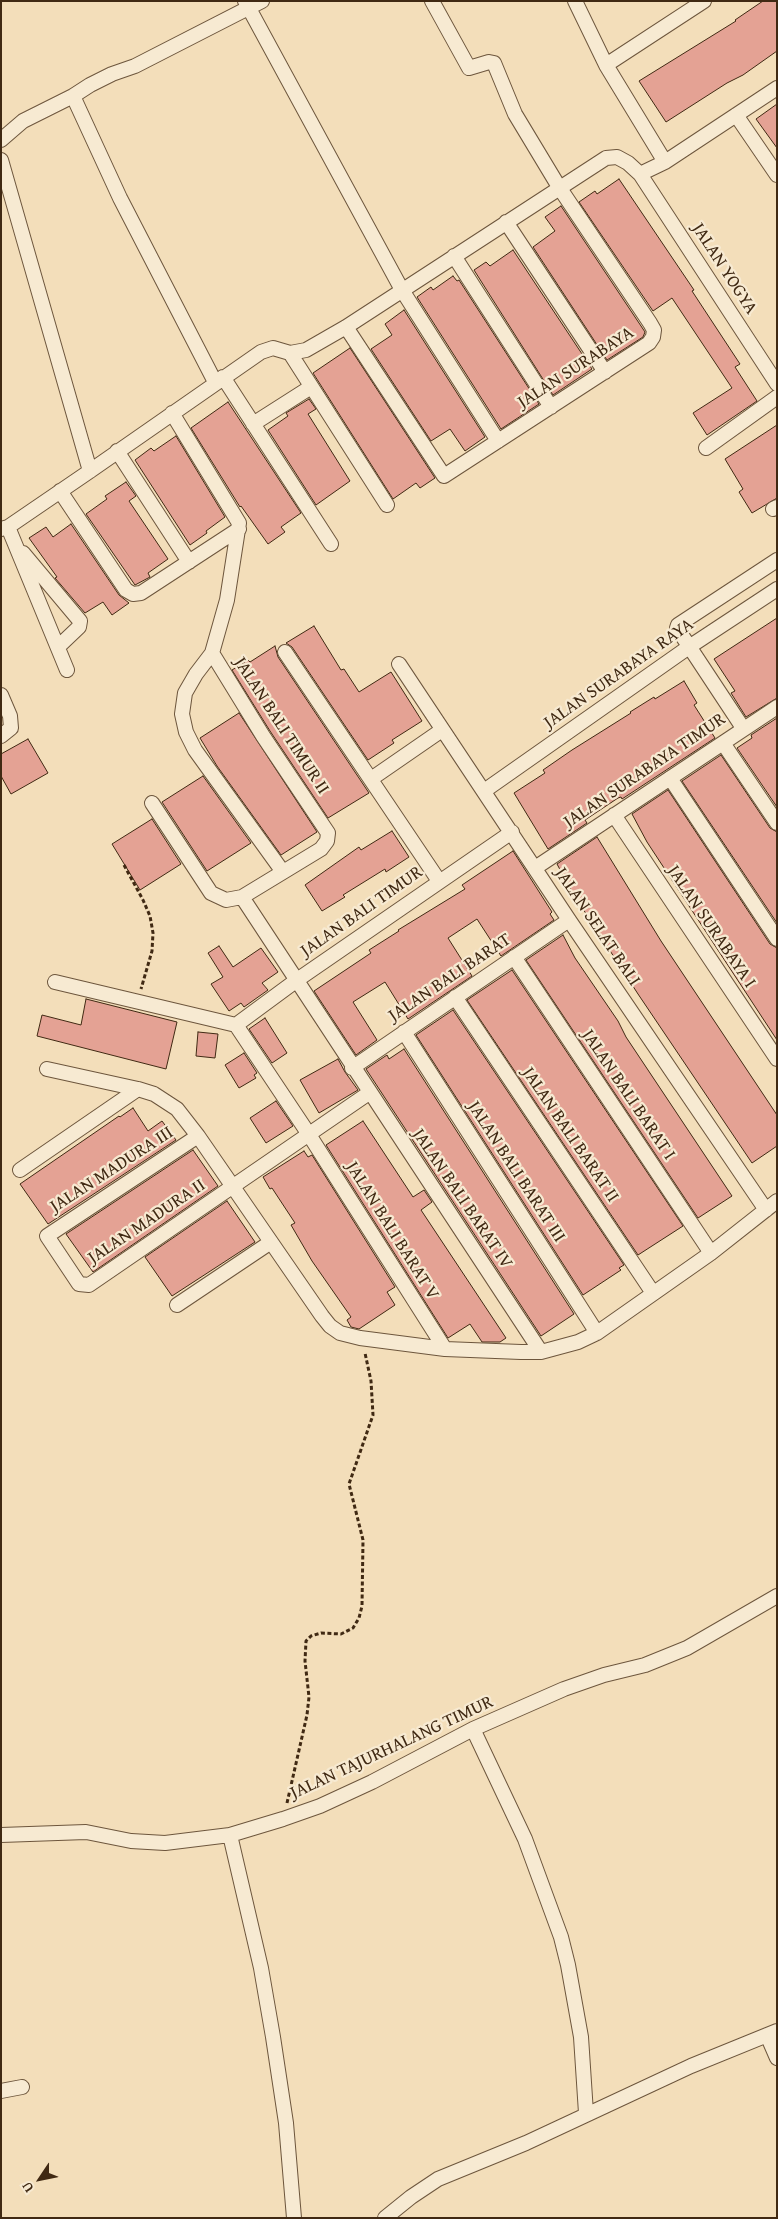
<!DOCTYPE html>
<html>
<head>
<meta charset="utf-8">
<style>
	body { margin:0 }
	#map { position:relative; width:778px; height:2219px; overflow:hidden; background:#f3deba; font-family:"Gentium Book Plus",serif }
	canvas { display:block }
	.frame { position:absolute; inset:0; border:2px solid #402913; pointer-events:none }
	.north { position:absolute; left:15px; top:2154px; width:50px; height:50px; -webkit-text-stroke:4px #f7ead2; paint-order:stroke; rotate:236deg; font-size:14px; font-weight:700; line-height:20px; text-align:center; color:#402913 }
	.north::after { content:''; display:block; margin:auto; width:18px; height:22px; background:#402913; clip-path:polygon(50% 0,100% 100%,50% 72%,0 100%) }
</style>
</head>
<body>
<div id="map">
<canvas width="778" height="2219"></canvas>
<div class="frame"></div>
<div class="north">U</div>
</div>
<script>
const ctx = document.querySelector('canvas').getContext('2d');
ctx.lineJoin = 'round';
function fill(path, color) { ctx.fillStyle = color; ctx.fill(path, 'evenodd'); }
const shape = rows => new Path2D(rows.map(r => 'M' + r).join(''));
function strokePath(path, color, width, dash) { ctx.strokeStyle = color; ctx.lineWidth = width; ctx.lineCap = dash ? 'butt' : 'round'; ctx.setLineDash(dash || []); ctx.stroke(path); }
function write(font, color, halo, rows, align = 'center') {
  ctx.font = font + ' "Gentium Book Plus",serif'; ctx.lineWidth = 4.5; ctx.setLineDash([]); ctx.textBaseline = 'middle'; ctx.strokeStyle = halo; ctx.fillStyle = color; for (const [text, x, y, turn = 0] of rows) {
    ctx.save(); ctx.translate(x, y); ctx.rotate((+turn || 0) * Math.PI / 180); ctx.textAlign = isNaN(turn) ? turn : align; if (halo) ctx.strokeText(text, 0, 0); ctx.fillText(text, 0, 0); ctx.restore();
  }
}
const building = shape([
	[763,1,777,1,777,51,743,75,727,83,666,122,639,81,736,21,735,20,763,1],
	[777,104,777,148,756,119,777,104],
	[619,179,694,290,692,291,740,364,735,367,757,401,707,435,693,413,732,388,672,298,653,311,579,202,595,191,597,194,619,179],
	[561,206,645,332,643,337,607,360,533,247,555,231,545,217,561,206],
	[513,250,592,369,553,395,474,270,486,262,490,266,513,250],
	[453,276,457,281,459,280,539,404,501,429,417,297,431,287,433,290,453,276],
	[404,310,485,437,465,451,450,429,431,441,371,349,392,335,385,324,404,310],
	[350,348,435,478,420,488,416,483,393,499,313,373,350,348],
	[309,399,316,409,308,414,350,481,316,505,268,430,288,416,286,413,309,399],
	[228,402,301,513,281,527,285,532,268,544,241,506,240,507,191,428,228,402],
	[777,425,777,498,752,513,739,492,743,489,725,459,777,425],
	[176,436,225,517,206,531,207,533,190,545,135,460,151,448,154,451,176,436],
	[126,482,136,496,129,501,168,559,148,573,150,577,135,585,86,514,107,499,105,496,126,482],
	[71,524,119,595,129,603,112,615,103,602,85,613,55,578,57,577,29,538,46,527,53,537,71,524],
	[777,618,777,698,746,717,731,693,735,691,714,659,777,618],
	[314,626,341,670,344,669,359,692,391,672,422,721,392,740,394,743,368,760,292,647,286,643,314,626],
	[275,646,278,657,369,793,328,818,270,731,232,670,248,660,250,662,275,646],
	[684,681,697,703,694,705,715,738,622,799,621,797,618,798,585,820,587,823,548,849,514,793,545,773,543,770,572,750,631,713,630,712,654,697,655,699,684,681],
	[239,713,317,832,281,855,217,766,200,738,239,713],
	[777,718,777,807,737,748,752,738,751,735,777,718],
	[28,739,48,773,11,794,1,776,1,754,28,739],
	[721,755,770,828,777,832,777,923,682,781,721,755],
	[203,776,251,843,207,871,162,802,203,776],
	[668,790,770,944,777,948,777,1040,647,842,632,814,668,790],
	[152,819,181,864,140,890,112,844,152,819],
	[392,831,409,857,386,872,385,869,343,895,345,897,322,911,305,885,359,847,361,850,392,831],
	[597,837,661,941,777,1115,777,1146,752,1163,638,994,572,892,557,864,597,837],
	[513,851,552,912,550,914,554,920,501,956,477,919,448,938,472,976,408,1019,385,982,353,1002,377,1040,356,1055,314,991,371,953,369,950,399,931,398,930,465,889,462,885,513,851],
	[563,935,575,958,618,1021,626,1037,732,1196,698,1218,526,960,563,935],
	[219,946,233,967,261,948,278,972,262,983,268,990,244,1007,241,1003,229,1011,211,984,223,977,208,953,219,946],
	[512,970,683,1226,638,1255,467,1000,512,970],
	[86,999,177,1022,166,1069,37,1036,42,1015,81,1025,86,999],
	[453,1010,624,1265,619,1268,621,1270,583,1295,416,1035,453,1010],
	[265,1018,287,1053,272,1063,249,1029,265,1018],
	[198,1032,218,1034,215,1058,196,1056,198,1032],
	[404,1049,574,1314,541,1336,366,1069,387,1055,389,1059,404,1049],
	[244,1053,257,1073,254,1075,256,1078,239,1088,225,1065,244,1053],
	[338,1059,345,1072,358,1090,319,1113,300,1080,338,1059],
	[276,1101,293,1126,266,1143,250,1118,276,1101],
	[133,1108,148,1131,162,1121,176,1140,48,1224,20,1184,119,1116,120,1117,133,1108],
	[363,1121,413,1197,424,1190,432,1202,421,1210,506,1338,500,1342,482,1342,470,1324,448,1338,326,1145,363,1121],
	[193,1150,218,1186,93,1272,66,1234,193,1150],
	[304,1151,308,1157,312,1155,395,1287,387,1292,395,1305,359,1329,351,1327,347,1320,351,1317,312,1261,291,1225,295,1223,272,1188,270,1189,263,1177,304,1151],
	[227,1201,255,1242,172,1296,145,1257,227,1201]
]);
const path = shape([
	[124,865,143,900,150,916,153,933,152,951,141,989],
	[287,1803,307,1715,309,1697,305,1661,306,1641,311,1636,321,1633,341,1634,353,1628,359,1618,362,1606,363,1540,349,1484,373,1415,371,1381,365,1353]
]);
const street = shape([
	[245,1,402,290,498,441],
	[575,1,606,65,665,162],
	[606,65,704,1],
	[73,96,120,198,215,382],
	[736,115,777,175],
	[1,140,23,121,73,96,90,85,112,74,135,66,262,1],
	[1,160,90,471],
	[640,174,665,162,777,88],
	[506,222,605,372],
	[454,256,551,407],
	[346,327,444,476,649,343,653,337,654,330,650,323,559,187,515,114,494,63,489,62,469,68,432,1],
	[290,353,387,505],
	[223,377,331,544],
	[253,424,311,387],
	[706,448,777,397],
	[117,451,189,562],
	[60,491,126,590,133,594,141,593,239,529],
	[773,509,777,507],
	[8,527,67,670],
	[1,529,8,527,90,471,261,352,273,348,290,353,306,350,346,327,606,158,617,157,628,163,640,174,777,384],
	[23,553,80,621,79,627,58,647],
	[285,652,439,881],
	[212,653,196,674,185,693,182,714,186,732,195,750,283,872],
	[399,664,569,920,766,1210],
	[1,695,10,716,11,728,1,736],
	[743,728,677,628,678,625,777,560],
	[723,743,777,823],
	[670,778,777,939],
	[371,779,442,730],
	[484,791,689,647,777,589],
	[152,803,211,893,226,900,242,897,321,849,327,841,328,833,263,736,212,653,227,600,239,523,172,413],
	[614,815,777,1059],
	[535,868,777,707],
	[242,897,541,1352],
	[514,957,711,1253],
	[55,982,236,1025,308,1133,445,1349],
	[455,997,653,1293],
	[236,1025,297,980,512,832],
	[404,1032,597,1333],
	[352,1068,569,920],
	[47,1069,138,1089,154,1094,177,1109,198,1136,322,1316,330,1326,340,1333,360,1338,445,1349,521,1352,541,1352,578,1342,597,1333,711,1253,777,1201],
	[198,1136,47,1236,79,1284,89,1285,369,1093],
	[20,1170,138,1089],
	[177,1305,271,1242],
	[473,1729,525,1839,561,1937,568,1965,581,2037,586,2113],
	[1,1835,86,1832,131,1841,165,1843,230,1835,283,1819,320,1806,372,1782,473,1729,564,1689,604,1675,645,1665,687,1648,777,1596],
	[230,1835,261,1968,273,2037,286,2123,294,2218],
	[767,2035,777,2058],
	[1,2091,22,2087],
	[385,2218,411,2197,438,2179,526,2143,691,2066,777,2031]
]);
const streetNames = [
	["JALAN YOGYA",724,269,57],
	["JALAN SURABAYA",576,368,-33],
	["JALAN SURABAYA RAYA",619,674,-35],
	["JALAN BALI TIMUR II",281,726,57],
	["JALAN SURABAYA TIMUR",645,771,-34],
	["JALAN BALI TIMUR",362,912,-35],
	["JALAN SELAT BALI",597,927,56],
	["JALAN SURABAYA I",711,927,56],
	["JALAN BALI BARAT",450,978,-34],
	["JALAN BALI BARAT I",628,1095,56],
	["JALAN BALI BARAT II",570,1135,56],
	["JALAN MADURA III",112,1170,-33],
	["JALAN BALI BARAT III",516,1172,57],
	["JALAN BALI BARAT IV",462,1199,56],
	["JALAN MADURA II",147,1222,-34],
	["JALAN BALI BARAT V",392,1231,58],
	["JALAN TAJURHALANG TIMUR",392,1748,-25]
];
fill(building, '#e4a294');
strokePath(building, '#402913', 1);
strokePath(street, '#6d563d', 16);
strokePath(path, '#402913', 3, [4, 2.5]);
strokePath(street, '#f7ead2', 14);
write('18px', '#402913', '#f7ead2', streetNames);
</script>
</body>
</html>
